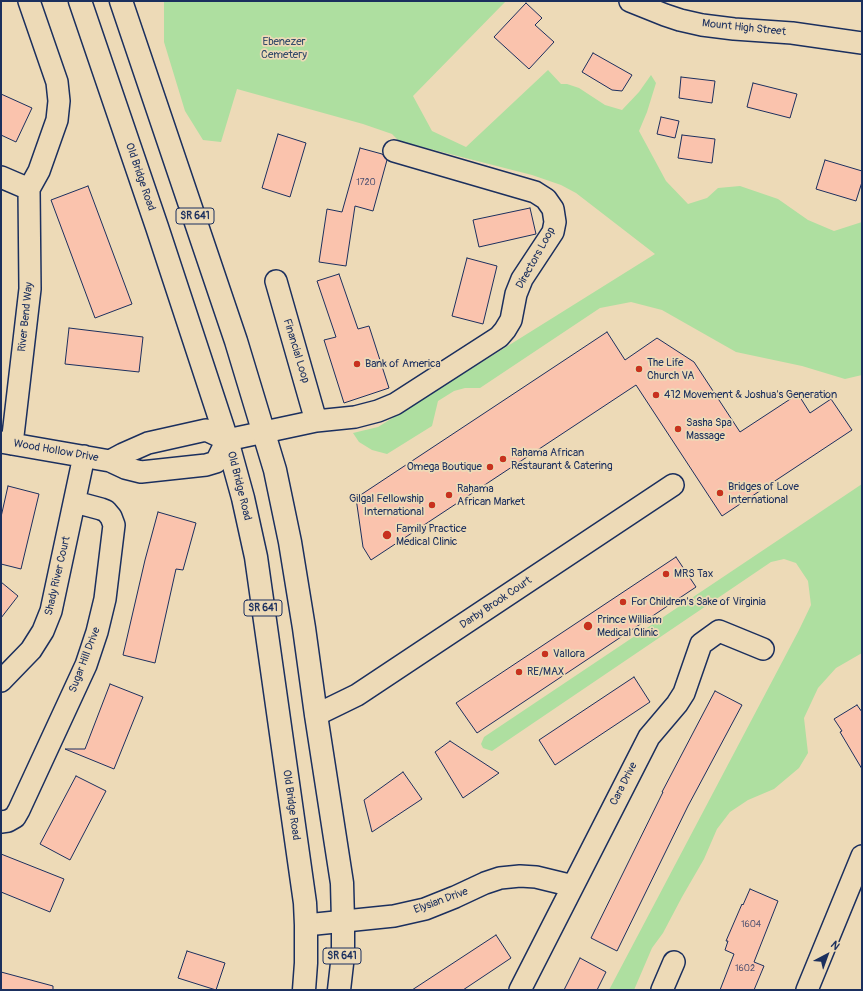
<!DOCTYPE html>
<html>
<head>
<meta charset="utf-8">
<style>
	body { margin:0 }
	#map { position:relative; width:863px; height:991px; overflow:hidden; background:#eddab7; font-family:Pangolin,sans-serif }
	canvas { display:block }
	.frame { position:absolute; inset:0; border:2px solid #1b2f5e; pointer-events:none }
	.north { position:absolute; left:807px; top:935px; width:40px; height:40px; -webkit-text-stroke:3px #eddab7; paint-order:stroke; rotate:41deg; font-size:11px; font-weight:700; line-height:16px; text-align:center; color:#1b2f5e }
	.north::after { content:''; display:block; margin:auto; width:14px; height:18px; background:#1b2f5e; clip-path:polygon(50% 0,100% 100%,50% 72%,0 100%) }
</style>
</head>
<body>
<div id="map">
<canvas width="863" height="991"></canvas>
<div class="frame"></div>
<div class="north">N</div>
</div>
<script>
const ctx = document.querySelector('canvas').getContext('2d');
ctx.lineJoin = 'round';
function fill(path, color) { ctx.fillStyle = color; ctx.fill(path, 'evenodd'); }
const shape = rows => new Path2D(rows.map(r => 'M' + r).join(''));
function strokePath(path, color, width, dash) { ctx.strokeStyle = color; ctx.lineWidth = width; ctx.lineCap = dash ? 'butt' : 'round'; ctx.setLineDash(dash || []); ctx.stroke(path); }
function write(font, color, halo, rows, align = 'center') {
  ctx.font = font + ' Pangolin,sans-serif'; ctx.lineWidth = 3.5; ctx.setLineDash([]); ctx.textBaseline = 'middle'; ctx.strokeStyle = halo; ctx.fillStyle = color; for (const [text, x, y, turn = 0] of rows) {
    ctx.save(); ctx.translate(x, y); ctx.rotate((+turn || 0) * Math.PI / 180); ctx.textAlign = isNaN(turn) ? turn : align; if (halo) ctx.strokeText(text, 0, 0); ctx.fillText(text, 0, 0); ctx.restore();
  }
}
const green = shape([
	[164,1,506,1,413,96,432,131,466,147,548,70,561,84,567,84,579,88,605,105,622,110,639,92,651,75,656,83,647,112,639,131,666,181,688,204,707,198,718,188,740,186,778,199,808,220,834,231,862,222,862,375,845,379,802,366,736,352,662,310,631,302,600,308,480,388,465,388,454,391,438,401,432,426,387,454,372,450,359,442,353,433,378,427,655,254,576,193,561,185,532,175,399,141,392,134,363,124,237,89,221,142,203,140,185,111,164,42],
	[862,484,862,653,836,668,818,688,804,718,808,753,799,768,774,789,748,800,730,812,717,829,704,859,682,897,663,933,652,948,634,990,609,990,799,630,811,605,808,581,796,563,784,559,771,562,492,751,483,748,481,744,484,737]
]);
const building = shape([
	[526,3,542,18,535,25,554,42,529,69,494,37,526,3],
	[593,53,632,75,622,91,612,90,582,72,593,53],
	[681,77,715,81,712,103,679,98,681,77],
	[753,83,797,94,790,118,747,107,753,83],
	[1,94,32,108,16,142,1,135,1,94],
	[661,117,679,121,675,138,657,134,661,117],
	[278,134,306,143,290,197,262,188,278,134],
	[682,135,715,139,712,163,678,158,682,135],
	[360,148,382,154,387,160,373,211,355,206,346,266,319,262,327,209,342,212,360,148],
	[825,160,862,171,862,182,856,201,816,189,825,160],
	[88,186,132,304,95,318,51,200,88,186],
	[530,208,536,234,479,247,473,220,530,208],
	[467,258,497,266,483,324,452,316,467,258],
	[339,274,358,329,369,326,389,388,344,403,324,340,336,337,317,281,339,274],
	[69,328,143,337,139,372,65,364,69,328],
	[607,332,625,360,657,338,694,362,740,432,798,394,810,413,831,399,852,430,722,516,636,385,371,560,363,547,356,498,607,332],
	[8,486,39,494,21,569,1,564,1,517,8,486],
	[158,512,196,523,183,570,176,569,155,663,123,655,145,560,158,512],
	[676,557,696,587,477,733,456,703,676,557],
	[1,582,18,596,1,618,1,582],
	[634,677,650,702,555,765,539,740,634,677],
	[110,684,143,697,114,769,65,749,85,749,110,684],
	[715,691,742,705,688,806,617,951,591,938,663,792,662,792,715,691],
	[857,705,862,712,862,769,840,732,842,731,834,719,857,705],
	[450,741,499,773,463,798,435,752,450,741],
	[403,772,422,799,372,832,364,800,403,772],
	[76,776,106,791,70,860,40,844,76,776],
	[1,854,64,879,50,912,1,892,1,854],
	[750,889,778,901,754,962,764,966,754,990,720,990,734,954,725,950,728,941,726,941,742,904,743,905,750,889],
	[496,935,511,958,463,990,412,990,496,935],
	[187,951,225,963,216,990,178,978,187,951],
	[580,958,606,972,597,990,564,990,580,958],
	[1,972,53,986,53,990,1,990,1,972]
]);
const minor = shape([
	[630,1,665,15,680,20,702,25,734,29,792,33,862,43],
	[1,177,29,189],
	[276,281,316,421],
	[1,442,110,461,125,468,141,472,206,465,216,462,227,440],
	[12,444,30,289,29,189,39,171,57,120,59,101,57,82,29,1],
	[110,461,123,454,148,443,206,430,227,440,316,421,355,417,378,411,395,404,499,337,505,330,511,320,516,294,522,279,553,232,555,222,553,209,546,199,535,192,394,151],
	[1,681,31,650,43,631,51,611,84,456],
	[316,715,357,695,673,485],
	[1,822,8,821,15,817,19,810,86,665,97,632,105,599,114,525,111,517,106,511,101,509,75,502],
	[306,925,394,916,425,909,455,897,485,883,500,878,520,876,536,877,573,886],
	[520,990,649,737,677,704,684,693,701,644,719,631,763,649],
	[662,990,674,962],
	[807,990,862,856]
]);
const major = shape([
	[80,1,157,227,227,440,243,498,256,557,305,903,306,925,306,963,304,990],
	[121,1,236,341,275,470,290,542,304,628,316,715,342,883,343,921,343,955,339,990]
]);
const markers = [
	[357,364,4,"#c8321e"],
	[639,369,4,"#c8321e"],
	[656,395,4,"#c8321e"],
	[678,429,4,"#c8321e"],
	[503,459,4,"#c8321e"],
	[490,467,4,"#c8321e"],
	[720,493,4,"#c8321e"],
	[449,495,4,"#c8321e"],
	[432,505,4,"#c8321e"],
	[387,535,5,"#c8321e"],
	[666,574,4,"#c8321e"],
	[623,602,4,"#c8321e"],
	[588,626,5,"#c8321e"],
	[545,654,4,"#c8321e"],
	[519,672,4,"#c8321e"]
];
const numberNames = [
	["1720",366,183],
	["1604",751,925],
	["1602",745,969]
];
const shields = [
	[195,216,38],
	[263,608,38],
	[342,956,38]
];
const shieldNames = [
	["SR 641",195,216],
	["SR 641",263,608],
	["SR 641",342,956]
];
const streetNames = [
	["Mount High Street",744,28,6],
	["Old Bridge Road",140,177,71],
	["Directors Loop",536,258,-61],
	["River Bend Way",26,317,-84],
	["Financial Loop",296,351,73],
	["Wood Hollow Drive",56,451,10],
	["Old Bridge Road",239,486,76],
	["Shady River Court",58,576,-77],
	["Darby Brook Court",496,603,-34],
	["Sugar Hill Drive",85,660,-69],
	["Cara Drive",624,784,-63],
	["Old Bridge Road",291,805,82],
	["Elysian Drive",441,901,-20]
];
const parkNames = [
	["Ebenezer",284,42],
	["Cemetery",284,55]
];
const poiNames = [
	["The Life",647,363],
	["Church VA",647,376],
	["Bank of America",365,364],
	["412 Movement & Joshua's Generation",664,395],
	["Sasha Spa",686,423],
	["Massage",686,436],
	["Rahama African",511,453],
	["Restaurant & Catering",511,466],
	["Omega Boutique",482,467,"right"],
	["Bridges of Love",728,487],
	["International",728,500],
	["Rahama",457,489],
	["African Market",457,502],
	["Gilgal Fellowship",424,499,"right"],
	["International",424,512,"right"],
	["Family Practice",396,529],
	["Medical Clinic",396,542],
	["MRS Tax",674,574],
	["For Children's Sake of Virginia",631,602],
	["Prince William",597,620],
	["Medical Clinic",597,633],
	["Vallora",553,654],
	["RE/MAX",527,672]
];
fill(green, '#aedfa0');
fill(building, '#fac3ad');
strokePath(building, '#1b2f5e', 1);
strokePath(minor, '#1b2f5e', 24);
strokePath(major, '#1b2f5e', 25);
strokePath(minor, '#eddab7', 21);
strokePath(major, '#eddab7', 22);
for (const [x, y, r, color] of markers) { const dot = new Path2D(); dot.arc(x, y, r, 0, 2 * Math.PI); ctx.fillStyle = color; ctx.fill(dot); strokePath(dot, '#eddab7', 1.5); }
write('9px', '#535472', null, numberNames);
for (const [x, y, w] of shields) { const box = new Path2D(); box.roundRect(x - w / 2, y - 8, w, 16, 3); ctx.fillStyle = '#eddab7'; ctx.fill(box); strokePath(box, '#1b2f5e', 1); }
write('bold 10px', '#1b2f5e', null, shieldNames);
write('11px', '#1b2f5e', '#eddab7', streetNames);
write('11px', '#314968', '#eddab7', parkNames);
write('11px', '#1b2f5e', '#eddab7', poiNames, 'left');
</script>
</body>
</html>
